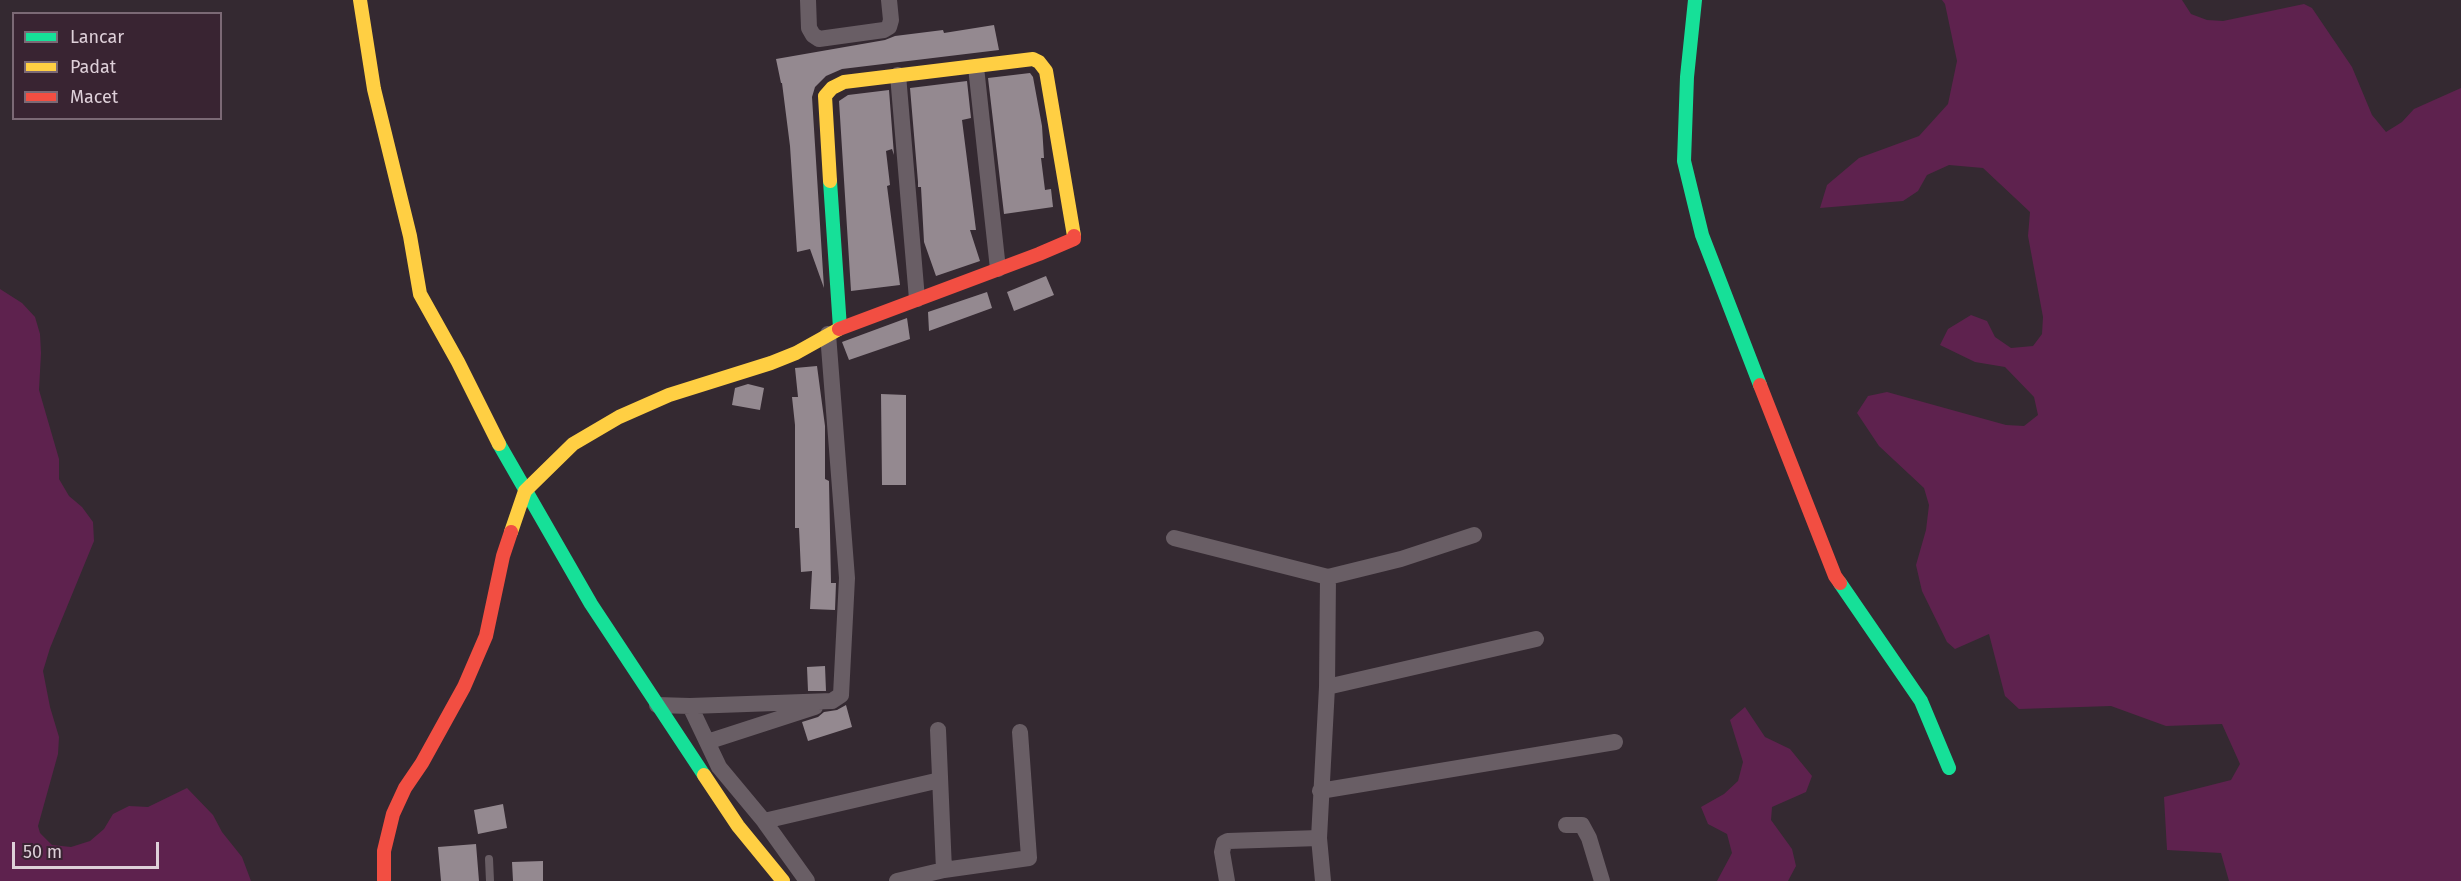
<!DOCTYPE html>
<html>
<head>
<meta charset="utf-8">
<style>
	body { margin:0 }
	#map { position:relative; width:2461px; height:881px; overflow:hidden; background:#342931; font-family:"Fira Sans",sans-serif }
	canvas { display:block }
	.legend { position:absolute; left:12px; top:12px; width:210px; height:108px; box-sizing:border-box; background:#392432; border:2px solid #7b6975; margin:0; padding:8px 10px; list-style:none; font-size:18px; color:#ded0d9 }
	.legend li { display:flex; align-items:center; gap:12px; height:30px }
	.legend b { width:30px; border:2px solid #7b6975 }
	.scale { position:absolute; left:12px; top:842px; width:147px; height:27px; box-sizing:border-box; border:3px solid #ded0d9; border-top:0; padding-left:8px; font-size:18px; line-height:21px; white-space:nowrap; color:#ded0d9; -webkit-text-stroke:4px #392432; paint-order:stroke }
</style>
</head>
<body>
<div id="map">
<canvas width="2461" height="881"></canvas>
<ul class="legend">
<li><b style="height:8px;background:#16e098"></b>Lancar</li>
<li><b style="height:8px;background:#ffcf43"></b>Padat</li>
<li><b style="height:8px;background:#f24e42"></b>Macet</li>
</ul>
<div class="scale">50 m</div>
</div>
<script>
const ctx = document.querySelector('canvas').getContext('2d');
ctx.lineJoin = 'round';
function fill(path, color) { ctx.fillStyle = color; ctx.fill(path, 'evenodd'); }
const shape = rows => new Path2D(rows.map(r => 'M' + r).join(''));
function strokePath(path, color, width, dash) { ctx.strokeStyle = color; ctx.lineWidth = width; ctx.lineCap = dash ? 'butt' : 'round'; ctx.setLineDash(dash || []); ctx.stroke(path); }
const green = shape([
	[1942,0,2182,0,2191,14,2207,20,2223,21,2304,4,2312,8,2352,67,2372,115,2386,132,2402,122,2414,109,2461,88,2461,881,2229,881,2221,853,2167,850,2164,797,2231,780,2240,764,2222,724,2166,726,2111,706,2019,709,2005,696,1989,634,1955,649,1947,642,1922,591,1916,565,1926,530,1929,505,1924,488,1879,446,1857,413,1868,396,1887,392,2006,425,2024,426,2038,415,2034,397,2005,367,1975,362,1940,345,1948,329,1971,315,1987,321,1995,337,2011,348,2033,346,2042,334,2043,317,2028,236,2030,212,1983,168,1949,165,1927,175,1918,191,1903,201,1820,208,1827,185,1859,158,1919,136,1948,104,1957,61,1945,4],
	[0,289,22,303,35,317,40,334,41,353,39,390,59,459,59,479,69,496,82,507,93,522,94,541,50,648,43,671,50,707,59,737,58,754,38,826,40,833,52,845,71,847,90,841,104,829,113,814,129,806,148,807,187,788,213,815,222,832,242,857,251,881,0,881],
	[1745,707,1765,737,1790,749,1812,776,1806,792,1772,807,1771,820,1792,849,1796,866,1788,881,1717,881,1732,853,1727,834,1708,824,1701,807,1724,794,1738,781,1743,762,1730,720]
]);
const building = shape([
	[994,25,999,50,842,69,826,76,815,87,812,97,824,288,810,249,797,252,790,146,782,83,781,83,776,59,885,40,895,36,943,30,944,33],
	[1030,73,1033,77,1042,126,1044,158,1041,158,1045,190,1051,189,1053,207,1004,214,988,78],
	[967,81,971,118,962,120,976,230,970,230,980,261,936,276,924,242,921,187,918,187,918,182,910,88],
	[889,90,894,155,892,149,886,151,890,185,887,186,900,285,851,291,839,101,848,95],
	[1046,276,1054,295,1014,311,1007,292],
	[987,292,992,308,929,331,928,312],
	[907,318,910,339,849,360,842,342],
	[817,366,825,426,825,479,829,481,831,583,836,583,835,610,810,609,812,571,801,572,799,528,795,528,795,425,792,397,798,397,795,368],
	[748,384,764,388,760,410,732,405,735,388],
	[881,394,906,395,906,485,882,485],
	[825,666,826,691,808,691,807,667],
	[846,705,852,727,808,741,802,722,818,717,824,712,837,710],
	[503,804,507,828,478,834,474,810],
	[476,844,479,881,441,881,438,847],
	[543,861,543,881,513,881,512,862]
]);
const lane = shape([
	[489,859,490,881]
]);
const street = shape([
	[808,0,809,28,813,35,819,39,884,30,889,27,891,20,889,0],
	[976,67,998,269],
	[898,75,917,299],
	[1174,538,1328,577],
	[1327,687,1536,639],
	[657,705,690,706,832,701,841,695,847,578,828,334],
	[690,706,719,767,764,821,807,881],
	[707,742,815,707],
	[1320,791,1615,742],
	[764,821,940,780],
	[1566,825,1582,825,1589,838,1602,881],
	[944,870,1029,858,1020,732],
	[897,881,944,870,938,730],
	[1227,881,1222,852,1224,843,1228,841,1319,838],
	[1323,881,1319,838,1327,687,1328,577,1401,559,1474,535]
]);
const fast = shape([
	[1695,0,1687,77,1684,161,1702,235,1760,385],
	[830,181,840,328],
	[499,444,591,604,704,775],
	[1840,583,1921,701,1949,768]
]);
const slow = shape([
	[360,0,374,89,410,236,420,294,458,362,499,444],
	[830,181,825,96,832,88,844,82,1033,59,1039,62,1046,71,1074,236],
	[511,532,525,491,573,444,619,417,669,395,771,363,796,353,839,329],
	[704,775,738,826,783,881]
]);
const jam = shape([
	[839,329,1039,254,1074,239,1074,236],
	[1760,385,1835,576,1840,583],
	[384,881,384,851,393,814,405,788,422,763,464,687,486,636,503,556,511,532]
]);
fill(green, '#5e224e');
fill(building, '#948990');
strokePath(lane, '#695e65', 8);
strokePath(street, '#695e65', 16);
strokePath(fast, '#16e098', 14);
strokePath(slow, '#ffcf43', 14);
strokePath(jam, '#f24e42', 14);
</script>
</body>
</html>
